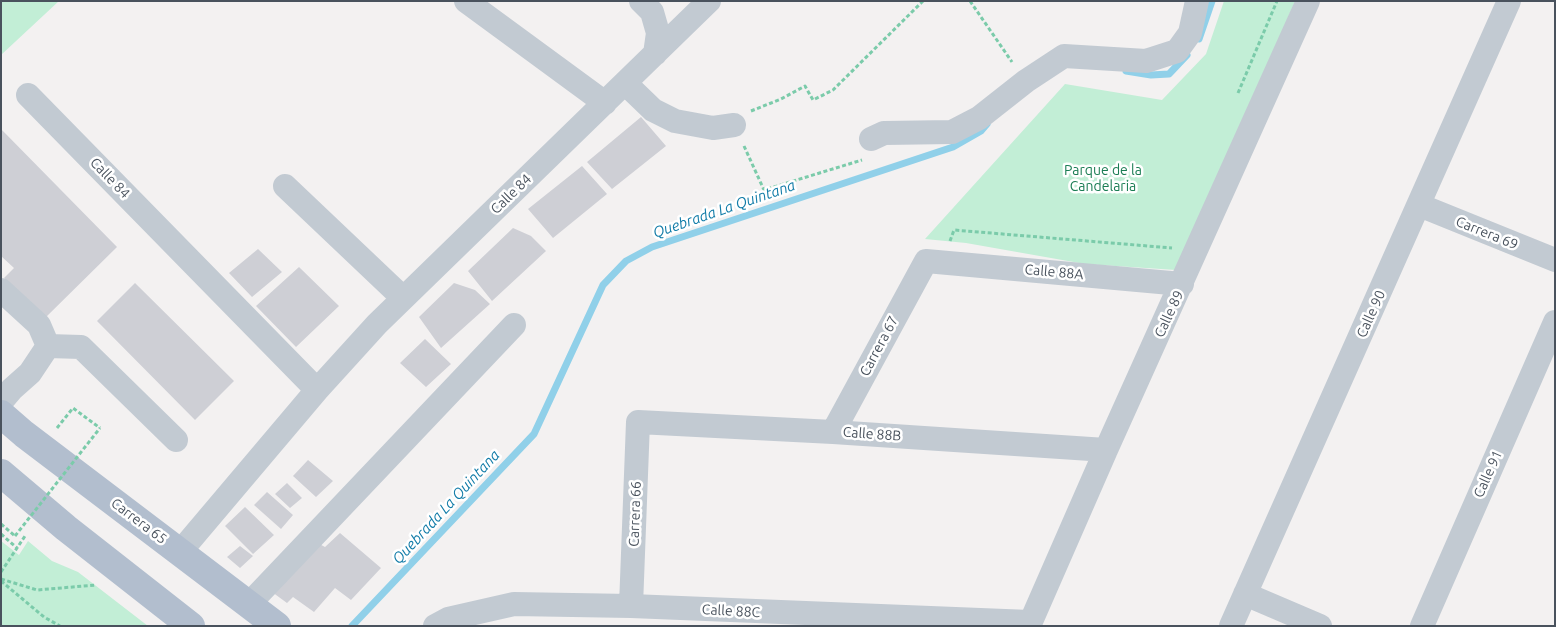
<!DOCTYPE html>
<html>
<head>
<meta charset="utf-8">
<style>
	body { margin:0 }
	#map { position:relative; width:1556px; height:627px; overflow:hidden; background:#f3f1f1; font-family:Ubuntu,sans-serif }
	canvas { display:block }
	.frame { position:absolute; inset:0; border:2px solid #49525d; pointer-events:none }
</style>
</head>
<body>
<div id="map">
<canvas width="1556" height="627"></canvas>
<div class="frame"></div>
</div>
<script>
const ctx = document.querySelector('canvas').getContext('2d');
ctx.lineJoin = 'round';
function fill(path, color) { ctx.fillStyle = color; ctx.fill(path, 'evenodd'); }
const shape = rows => new Path2D(rows.map(r => 'M' + r).join(''));
function strokePath(path, color, width, dash) { ctx.strokeStyle = color; ctx.lineWidth = width; ctx.lineCap = dash ? 'butt' : 'round'; ctx.setLineDash(dash || []); ctx.stroke(path); }
function write(font, color, halo, rows, align = 'center') {
  ctx.font = font + ' Ubuntu,sans-serif'; ctx.lineWidth = 5; ctx.setLineDash([]); ctx.textBaseline = 'middle'; ctx.strokeStyle = halo; ctx.fillStyle = color; for (const [text, x, y, turn = 0] of rows) {
    ctx.save(); ctx.translate(x, y); ctx.rotate((+turn || 0) * Math.PI / 180); ctx.textAlign = isNaN(turn) ? turn : align; if (halo) ctx.strokeText(text, 0, 0); ctx.fillText(text, 0, 0); ctx.restore();
  }
}
const green = shape([
	[1,1,59,1,1,55],
	[1224,1,1295,1,1264,75,1176,270,1085,264,966,243,925,239,1065,84,1162,100,1206,54],
	[1,541,19,555,28,541,52,561,78,572,148,626,1,626]
]);
const stream = shape([
	[1199,39,1212,1],
	[1126,71,1151,75,1169,74,1187,55],
	[352,626,534,434,603,285,626,261,652,247,953,147,981,131,987,124]
]);
const building = shape([
	[641,117,666,146,612,189,587,162],
	[1,129,117,247,44,319,4,278,14,268,1,256],
	[582,166,607,194,553,238,528,209],
	[513,228,531,236,546,251,492,301,468,271],
	[258,249,282,272,252,297,229,273],
	[299,267,339,306,296,347,256,306],
	[135,283,234,381,195,420,97,321],
	[454,283,475,290,490,304,441,348,419,317],
	[425,339,451,364,426,387,400,363],
	[308,460,333,481,316,497,293,476],
	[287,483,302,498,290,508,275,494],
	[267,492,293,515,281,529,254,505],
	[245,507,274,535,253,554,225,526],
	[340,533,381,568,351,600,335,588,314,612,293,597,287,603,272,592,314,541,325,547],
	[240,546,253,556,240,568,227,557]
]);
const path = shape([
	[970,1,1012,62],
	[1238,93,1277,1],
	[751,111,781,99,805,86,813,100,833,90,923,1],
	[744,146,764,190,862,160],
	[950,241,954,230,1172,248],
	[57,428,73,408,100,428],
	[1,524,15,536],
	[1,534,17,548],
	[1,572,25,536],
	[1,579,37,590,96,585],
	[1,581,44,617,60,626]
]);
const minor = shape([
	[466,1,605,103],
	[641,1,652,12,658,33,655,54],
	[625,83,653,110,675,121,713,128,734,125],
	[28,95,317,390],
	[871,139,884,133,952,132,979,118,1026,81,1064,56,1146,61,1177,51,1190,33,1197,1],
	[285,186,403,298],
	[1419,205,1555,260],
	[1,290,39,325,48,346,30,373,12,389,1,402],
	[48,346,81,347,176,440],
	[833,432,926,261,1182,284],
	[180,552,317,390,377,324,709,1],
	[1245,594,1320,626],
	[249,604,514,325],
	[631,606,638,422,833,432,1106,450],
	[435,626,448,619,514,604,631,606,1030,622],
	[1029,626,1106,450,1308,1],
	[1231,626,1509,1],
	[1422,626,1555,322]
]);
const major = shape([
	[1,414,24,434,277,626],
	[1,473,66,528,191,626]
]);
const pathBridge = shape([
	[15,536,100,428]
]);
const parkNames = [
	["Parque de la",1103,170],
	["Candelaria",1103,186]
];
const streetNames = [
	["Calle 84",110,178,46],
	["Calle 84",511,194,-44],
	["Carrera 69",1487,233,22],
	["Calle 88A",1054,272,5],
	["Calle 89",1169,314,-65],
	["Calle 90",1371,314,-66],
	["Carrera 67",879,346,-62],
	["Calle 88B",872,434,4],
	["Calle 91",1488,474,-66],
	["Carrera 66",635,514,-88],
	["Carrera 65",139,521,37],
	["Calle 88C",731,611,3]
];
const waterNames = [
	["Quebrada La Quintana",724,209,-19],
	["Quebrada La Quintana",446,507,-47]
];
fill(green, '#c2eed6');
strokePath(stream, '#90d0e9', 7);
fill(building, '#cecfd5');
strokePath(path, '#7bcbaa', 3, [4, 2.5]);
strokePath(minor, '#c2cad2', 24);
strokePath(major, '#b2bece', 28);
strokePath(pathBridge, '#7bcbaa', 3, [4, 2.5]);
write('14px', '#1b7d54', '#fff', parkNames);
write('14px', '#49525d', '#fff', streetNames);
write('italic 15px', '#127ca8', '#fff', waterNames);
</script>
</body>
</html>
